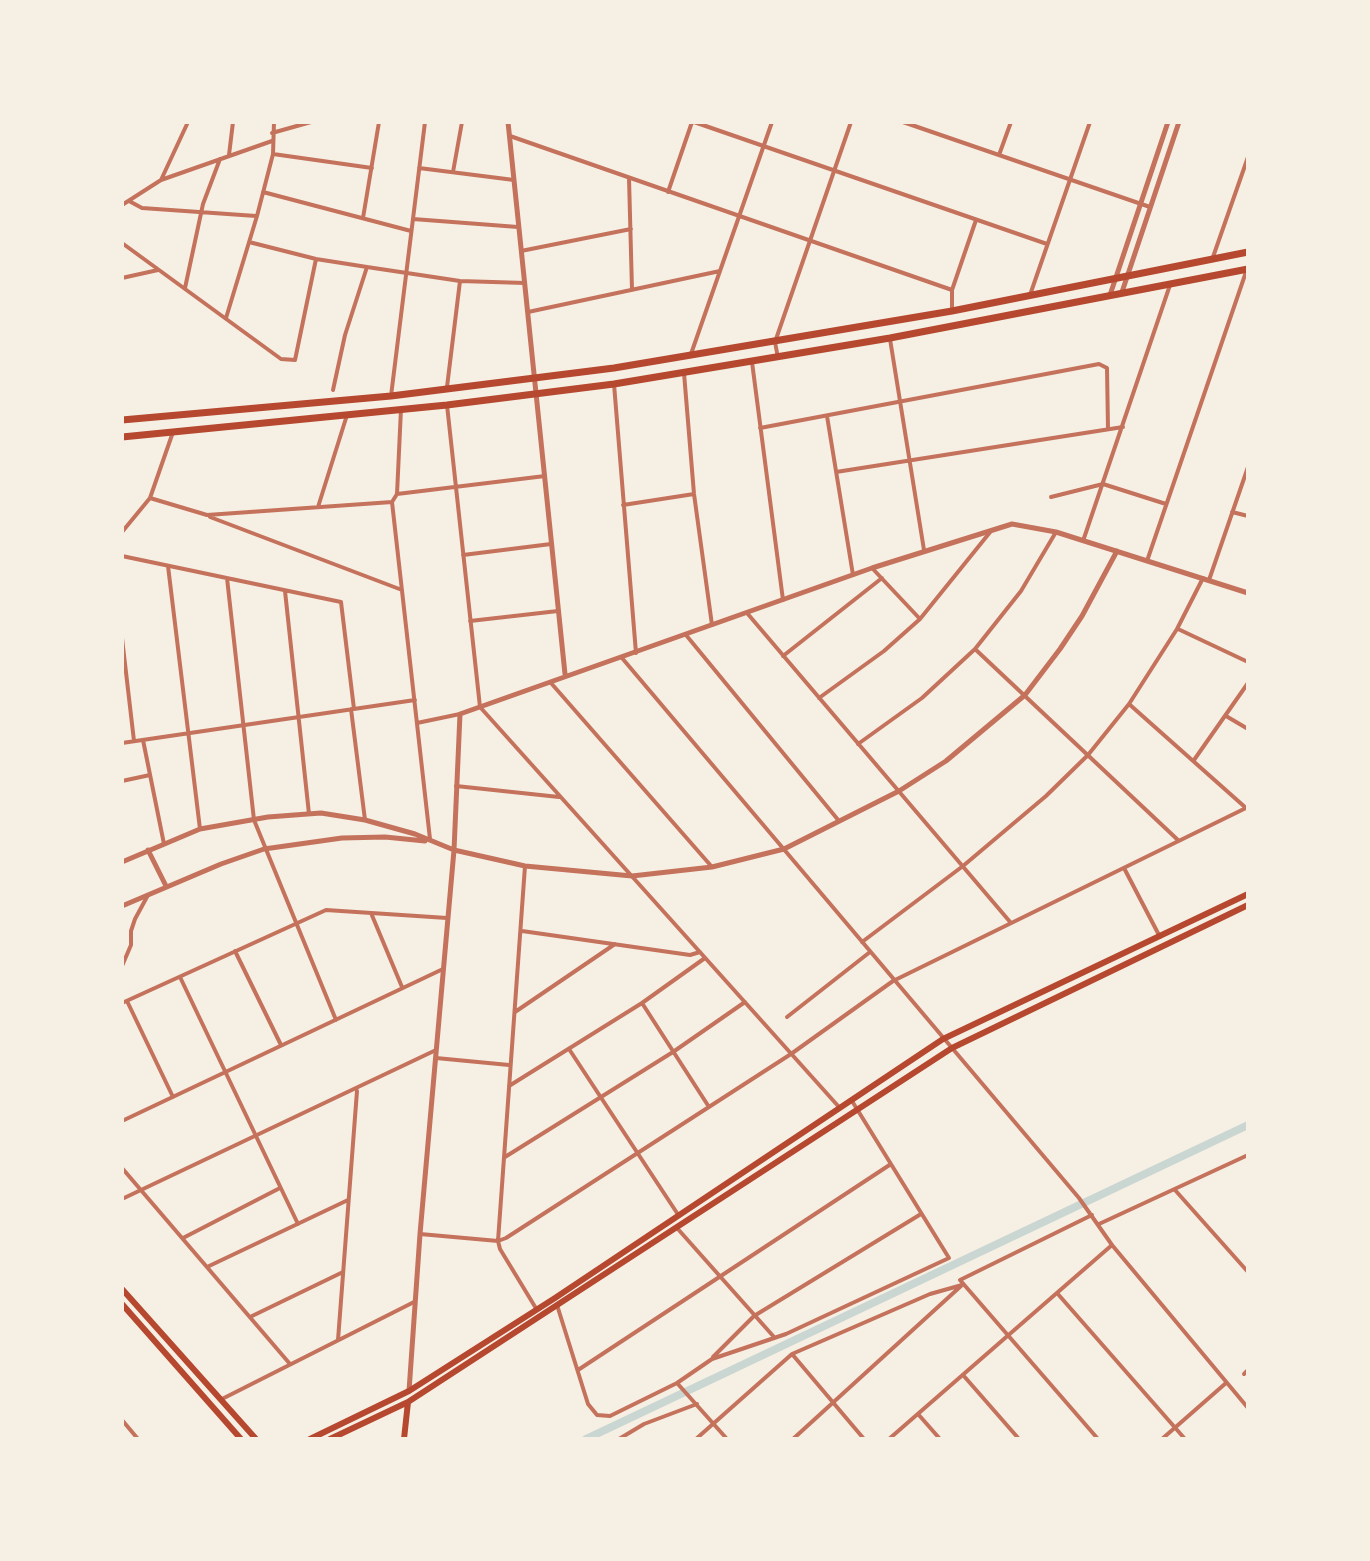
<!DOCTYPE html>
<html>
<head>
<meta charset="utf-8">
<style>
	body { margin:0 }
	#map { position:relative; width:1370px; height:1561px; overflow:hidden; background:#f6efe4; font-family:"Noto Serif",serif }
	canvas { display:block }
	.frame { position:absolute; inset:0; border:124px solid #f6efe4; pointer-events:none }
</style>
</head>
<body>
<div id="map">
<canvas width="1370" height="1561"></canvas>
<div class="frame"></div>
</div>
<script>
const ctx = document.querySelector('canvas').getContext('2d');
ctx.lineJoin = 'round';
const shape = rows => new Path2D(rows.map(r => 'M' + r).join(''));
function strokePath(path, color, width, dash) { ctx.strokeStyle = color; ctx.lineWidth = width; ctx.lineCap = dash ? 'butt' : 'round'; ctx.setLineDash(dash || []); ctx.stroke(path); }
const canal = shape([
	[586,1439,1248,1125]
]);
const minor = shape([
	[694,122,1047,244],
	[903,122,1150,207],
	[272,133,311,122],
	[510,136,952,290],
	[273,154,372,168],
	[229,155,233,122],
	[999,155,1011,122],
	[419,168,514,180],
	[453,172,462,122],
	[629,178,632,290],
	[161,180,188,122],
	[263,192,411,231],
	[668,192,692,122],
	[129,201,142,208,256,216],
	[122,205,161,180,272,141],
	[363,218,379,122],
	[413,219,518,227],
	[249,242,316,259,367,267,460,281,525,283],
	[122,243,281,359,295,360,316,259],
	[521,251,631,229],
	[1213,257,1248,157],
	[122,278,158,270],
	[185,288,203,204,220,159],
	[1030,295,1090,122],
	[952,311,952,290,976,220],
	[528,312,720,271],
	[226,318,257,216,273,154,274,122],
	[890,339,924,550],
	[691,354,772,122],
	[778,358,775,342,851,122],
	[752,362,783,600],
	[684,373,694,494,712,625],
	[614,384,636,653],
	[447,387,460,281],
	[333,390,345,335,367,267],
	[391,396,425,122],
	[447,405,480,707,839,1107],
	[401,409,397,494,392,502,430,839],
	[827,416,853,575],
	[760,428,1099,364,1107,368,1108,429],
	[836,472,1123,427],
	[397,494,545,476],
	[1051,497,1103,484,1166,504],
	[150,498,173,432],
	[623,505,694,494],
	[318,507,347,415],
	[1232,512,1248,516],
	[210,517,402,590],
	[122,532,150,498,207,515,392,502],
	[1083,541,1170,285],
	[463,555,551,544],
	[122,556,341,602,354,709],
	[1147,561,1247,269],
	[168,566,200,829],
	[872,568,920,619],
	[227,578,254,820,336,1020],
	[1209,580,1248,467],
	[285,591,309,814],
	[747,613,1011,923],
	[470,621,558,611],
	[1178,629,1248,662],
	[686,635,839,821],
	[122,638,134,741],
	[975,649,1179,841],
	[783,656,882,578],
	[622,658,1079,1198,1112,1245,1248,1408],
	[551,683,712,867],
	[819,698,884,651,920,619,991,531],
	[1129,704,1246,808],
	[351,709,365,820],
	[1226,716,1248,729],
	[417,723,460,714],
	[143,740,164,844],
	[122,743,415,700],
	[858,744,922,698,975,649,1021,591,1056,532],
	[1194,760,1248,683],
	[122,781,150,775],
	[456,786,559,797],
	[525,866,498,1241,500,1249,537,1310],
	[1124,868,1160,937],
	[371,913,402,987],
	[522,931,690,955,700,952],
	[862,942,963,866,1046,796,1088,755,1129,704,1177,629,1203,578],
	[235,951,281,1045],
	[122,966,131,945,131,931,135,919,148,895],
	[180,977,298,1224],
	[127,1001,173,1097],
	[122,1003,326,910,447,918],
	[642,1003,709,1107],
	[515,1012,615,944],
	[787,1017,870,952],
	[569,1049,679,1216],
	[436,1058,509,1065],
	[509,1086,642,1003,705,958],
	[122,1121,443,969],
	[505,1157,673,1052,745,1002],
	[122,1168,290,1364],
	[1175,1190,1248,1272],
	[122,1199,436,1050],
	[1092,1215,960,1280,1098,1439],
	[1099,1224,1248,1155],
	[677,1228,774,1337],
	[420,1234,498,1241,506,1238,791,1054,893,981,1248,807],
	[183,1238,280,1188],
	[207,1267,348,1200],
	[1057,1293,1185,1439],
	[557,1305,588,1404,597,1415,610,1416,677,1383,712,1359,786,1334,949,1258,852,1101],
	[250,1317,343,1272],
	[338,1340,357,1091],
	[792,1354,864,1439],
	[713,1357,754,1316,921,1214],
	[578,1370,891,1164],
	[1244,1374,1248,1370],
	[963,1375,1019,1439],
	[677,1383,727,1439],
	[222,1399,414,1302],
	[918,1414,940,1439],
	[122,1420,138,1439],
	[619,1439,644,1424,697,1404],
	[696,1439,792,1354,930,1294,962,1285],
	[793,1439,961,1286],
	[889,1439,1112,1245],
	[1162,1439,1226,1383]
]);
const tertiary = shape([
	[508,122,565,674],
	[1122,292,1179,122],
	[1110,295,1168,122],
	[148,850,166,886],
	[122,862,200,829,268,817,321,813,365,820,415,834,454,850,525,866,632,876,712,867,784,849,899,791,946,761,1025,695,1060,649,1082,616,1117,551],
	[122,906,221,864,264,849,342,838,385,837,425,841],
	[409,1391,420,1234,454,850,460,714,872,568,1012,524,1056,532,1248,593]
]);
const secondary = shape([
	[122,1289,256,1439],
	[122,1304,241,1439],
	[310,1439,409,1391,555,1298,943,1039,1248,894],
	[330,1439,408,1402,952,1048,1248,905],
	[404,1439,408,1402]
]);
const trunk = shape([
	[122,420,391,396,614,368,952,311,1248,252],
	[122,437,447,405,614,384,890,338,1248,269]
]);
strokePath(canal, '#c9d6d2', 8);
strokePath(minor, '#c5725c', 4);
strokePath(tertiary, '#c5725c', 5);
strokePath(secondary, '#b5482f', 6);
strokePath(trunk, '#b5482f', 7);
</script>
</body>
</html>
